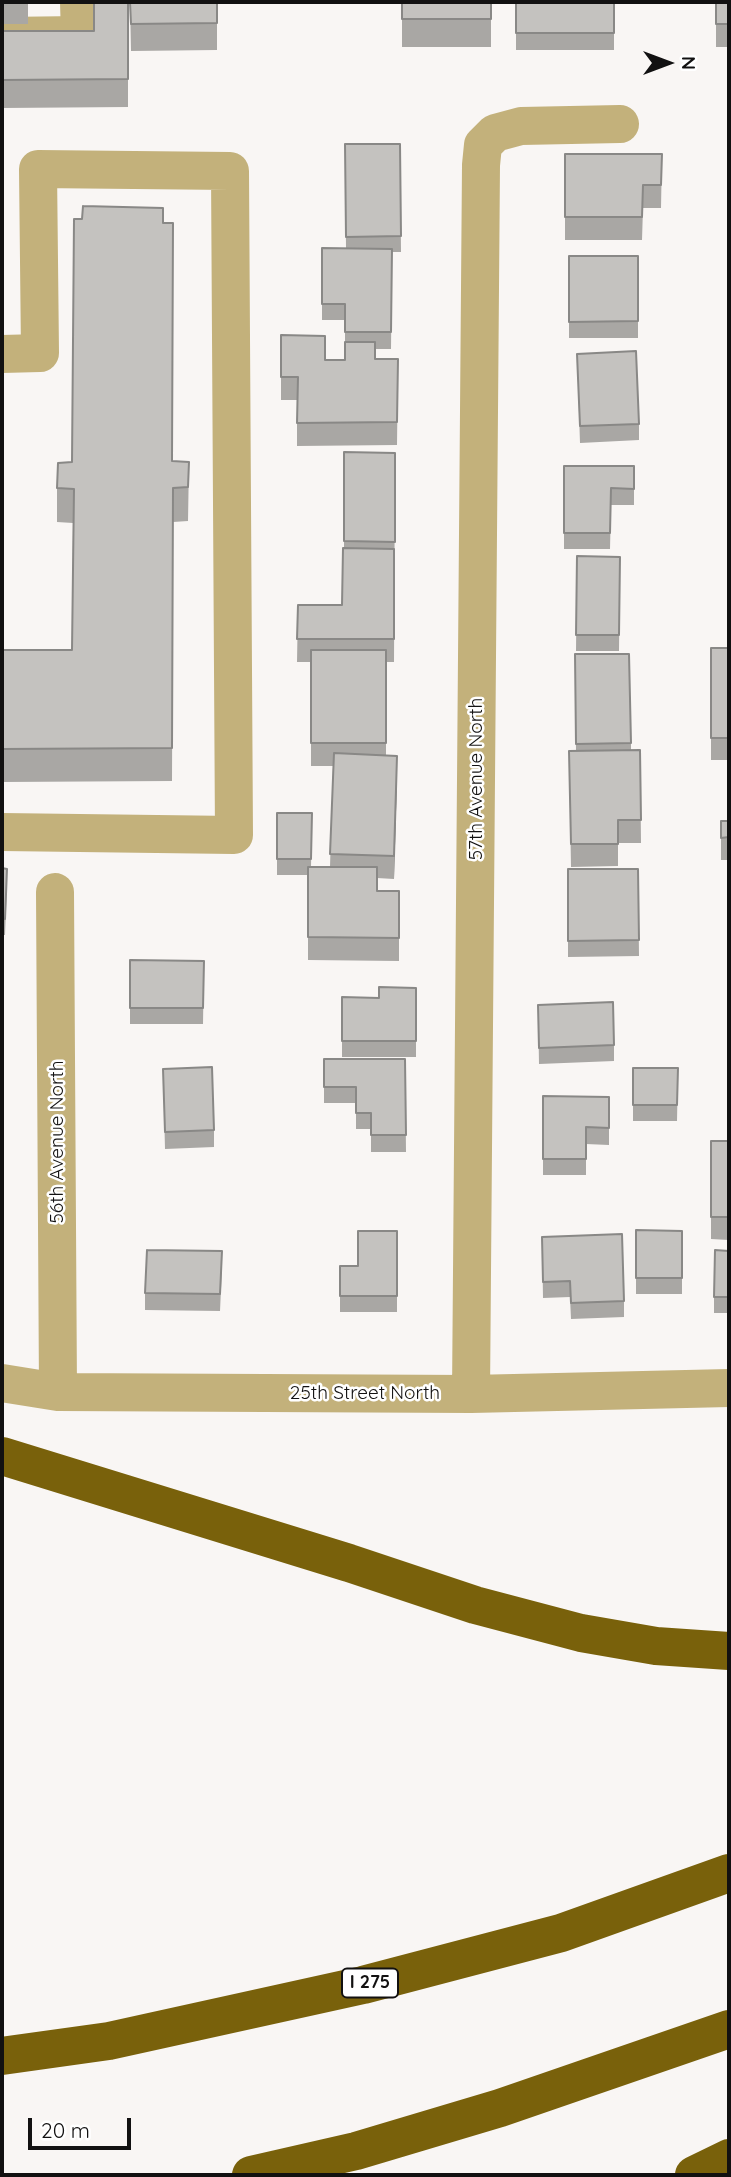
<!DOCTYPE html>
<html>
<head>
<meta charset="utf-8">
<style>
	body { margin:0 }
	#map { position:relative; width:731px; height:2177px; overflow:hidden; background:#f9f6f4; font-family:Quicksand,sans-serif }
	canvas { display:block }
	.frame { position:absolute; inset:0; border:4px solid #121111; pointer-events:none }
	.north { position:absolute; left:633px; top:28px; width:70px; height:70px; -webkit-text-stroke:5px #fff; paint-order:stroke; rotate:90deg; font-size:19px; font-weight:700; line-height:28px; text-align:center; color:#121111 }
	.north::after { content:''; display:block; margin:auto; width:24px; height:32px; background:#121111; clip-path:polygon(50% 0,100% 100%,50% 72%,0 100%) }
	.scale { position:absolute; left:28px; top:2118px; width:103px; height:32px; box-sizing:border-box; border:4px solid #121111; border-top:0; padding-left:9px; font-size:21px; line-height:24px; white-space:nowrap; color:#121111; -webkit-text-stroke:5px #fff; paint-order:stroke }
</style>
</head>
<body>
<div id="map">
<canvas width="731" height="2177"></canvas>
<div class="frame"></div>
<div class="north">N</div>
<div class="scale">20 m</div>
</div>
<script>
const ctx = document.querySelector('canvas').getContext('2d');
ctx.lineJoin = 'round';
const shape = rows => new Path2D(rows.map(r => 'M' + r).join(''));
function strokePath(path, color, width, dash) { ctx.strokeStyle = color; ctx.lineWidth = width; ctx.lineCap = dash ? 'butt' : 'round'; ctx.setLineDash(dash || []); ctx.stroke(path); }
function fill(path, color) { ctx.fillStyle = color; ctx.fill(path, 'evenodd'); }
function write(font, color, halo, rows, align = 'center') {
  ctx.font = font + ' Quicksand,sans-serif'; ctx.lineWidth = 5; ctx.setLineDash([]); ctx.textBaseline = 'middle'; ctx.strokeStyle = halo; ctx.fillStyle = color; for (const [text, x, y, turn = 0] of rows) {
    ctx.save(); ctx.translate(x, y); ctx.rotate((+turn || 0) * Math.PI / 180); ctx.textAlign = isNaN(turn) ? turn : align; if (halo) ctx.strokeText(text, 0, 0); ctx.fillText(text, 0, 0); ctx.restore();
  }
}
const minor = shape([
	[2,36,80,35,79,2],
	[2,354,40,353,38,169,230,171,234,835,2,832],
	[55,892,58,1392],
	[2,1383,58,1392,471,1394,729,1388],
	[471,1394,481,165,483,145,495,133,521,126,620,124]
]);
const highway = shape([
	[2,1456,349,1563,475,1605,581,1633,656,1646,729,1651],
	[2,2056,109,2041,363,1985,561,1933,729,1873],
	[251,2175,356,2151,500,2108,729,2029],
	[694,2175,729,2158]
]);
const wall = shape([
	[2,2,28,2,28,24,2,24],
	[128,2,128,107,2,108,2,31,94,31],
	[130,2,217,2,217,50,131,51],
	[402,2,491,2,491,47,402,47],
	[516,2,614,2,614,50,516,50],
	[716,2,729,2,729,47,716,47],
	[345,144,400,144,401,252,392,252,391,349,375,349,375,359,398,359,397,445,297,446,297,400,281,400,281,335,325,360,345,360,345,320,322,320,322,248,346,248],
	[565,154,662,154,661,208,643,208,642,240,565,240],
	[163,223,172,461,189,462,188,521,173,522,172,781,2,782,2,650,72,650,73,523,57,522,57,488,72,462],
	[569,256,638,256,638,338,569,338],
	[577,354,639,424,639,440,580,443],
	[344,452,395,453,394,662,386,662,386,755,397,778,394,879,377,878,377,891,399,891,399,961,308,960,308,875,277,875,277,813,312,813,311,867,330,867,333,766,311,766,311,662,297,662,298,605,342,605,344,548],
	[564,466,634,466,634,505,611,505,610,549,564,549],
	[577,556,620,557,619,651,576,651],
	[711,648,729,648,729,760,711,760],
	[575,654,631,743,631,750,640,750,641,843,618,843,618,866,571,867,569,751,576,751],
	[721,821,729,821,729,860,721,860],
	[2,868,7,885,5,935,2,935],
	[568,869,638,869,639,956,568,957],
	[130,960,204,961,203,1024,130,1024],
	[416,988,416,1057,342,1057,342,997,379,998],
	[538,1005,614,1045,614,1061,539,1064],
	[324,1059,405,1059,406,1152,371,1152,371,1129,356,1129,356,1103,324,1103],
	[633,1068,678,1068,677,1121,633,1121],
	[163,1069,214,1130,214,1147,165,1149],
	[543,1096,609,1097,609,1145,586,1144,586,1175,543,1175],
	[711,1141,729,1141,729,1240,711,1239],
	[636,1230,682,1231,682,1294,636,1294],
	[397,1231,397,1312,340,1312,340,1266,358,1266],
	[542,1237,624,1301,624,1317,571,1319,570,1297,543,1298],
	[729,1251,729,1313,714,1313,714,1297],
	[222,1267,220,1311,145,1310,145,1293]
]);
const shadedWall = shape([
	[397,756,397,778,394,879,394,856]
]);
const building = shape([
	[94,2,128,2,128,79,2,80,2,31,94,31,94,2],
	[130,2,217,2,217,23,131,24,130,2],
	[402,2,491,2,491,19,402,19,402,2],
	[516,2,614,2,614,33,516,33,516,2],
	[716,2,729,2,729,24,716,24,716,2],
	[345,144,400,144,401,236,346,237,345,144],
	[565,154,662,154,661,185,643,185,642,217,565,217,565,154],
	[83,206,163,208,163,223,173,223,172,461,189,462,188,487,173,488,172,748,2,749,2,650,72,650,74,489,57,488,58,463,72,462,74,219,82,219,83,206],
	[322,248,392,249,391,332,345,332,345,304,322,304,322,248],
	[569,256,638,256,638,321,569,322,569,256],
	[281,335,325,336,325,360,345,360,345,342,375,342,375,359,398,359,397,422,297,423,298,377,281,377,281,335],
	[636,351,639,424,580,426,577,354,636,351],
	[344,452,395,453,395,542,344,541,344,452],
	[564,466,634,466,634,489,611,488,610,533,564,533,564,466],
	[343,548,394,549,394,639,297,639,298,605,342,605,343,548],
	[577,556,620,557,619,635,576,635,577,556],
	[711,648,729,648,729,738,711,738,711,648],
	[311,650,386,650,386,743,311,743,311,650],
	[575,654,629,654,631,743,576,744,575,654],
	[640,750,641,820,618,820,618,844,571,844,569,751,640,750],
	[334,753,397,756,394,856,330,854,334,753],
	[277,813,312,813,311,859,277,859,277,813],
	[721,821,729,821,729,837,721,838,721,821],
	[308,867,377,867,377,891,399,891,399,938,308,937,308,867],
	[2,868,7,869,5,919,2,919,2,868],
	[568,869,638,869,639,940,568,941,568,869],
	[130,960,204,961,203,1008,130,1008,130,960],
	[379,987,416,988,416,1041,342,1041,342,997,379,998,379,987],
	[613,1002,614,1045,539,1048,538,1005,613,1002],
	[324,1059,405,1059,406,1135,371,1135,371,1113,356,1113,356,1087,324,1087,324,1059],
	[212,1067,214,1130,165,1132,163,1069,212,1067],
	[633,1068,678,1068,677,1105,633,1105,633,1068],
	[543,1096,609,1097,609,1128,586,1127,586,1159,543,1159,543,1096],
	[711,1141,729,1141,729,1217,711,1217,711,1141],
	[636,1230,682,1231,682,1278,636,1278,636,1230],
	[358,1231,397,1231,397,1296,340,1296,340,1266,358,1266,358,1231],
	[622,1234,624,1301,571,1303,570,1281,543,1282,542,1237,622,1234],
	[147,1250,222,1251,220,1294,145,1293,147,1250],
	[715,1250,729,1251,729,1297,714,1297,715,1250]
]);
const shields = [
	[370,1983,56]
];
const shieldNames = [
	["I 275",370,1983]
];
const streetNames = [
	["57th Avenue North",476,779,-90],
	["56th Avenue North",57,1142,-90],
	["25th Street North",365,1393]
];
strokePath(minor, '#c3b17b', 38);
strokePath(highway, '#79610b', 38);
fill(wall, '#a9a7a4');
fill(shadedWall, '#898886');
fill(building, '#c4c2bf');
strokePath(building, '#898886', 2);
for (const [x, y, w] of shields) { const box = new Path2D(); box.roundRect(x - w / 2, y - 14.5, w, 29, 5); ctx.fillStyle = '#fff'; ctx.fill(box); strokePath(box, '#121111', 2); }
write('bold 18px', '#121111', null, shieldNames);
write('19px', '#121111', '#fff', streetNames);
</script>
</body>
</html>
